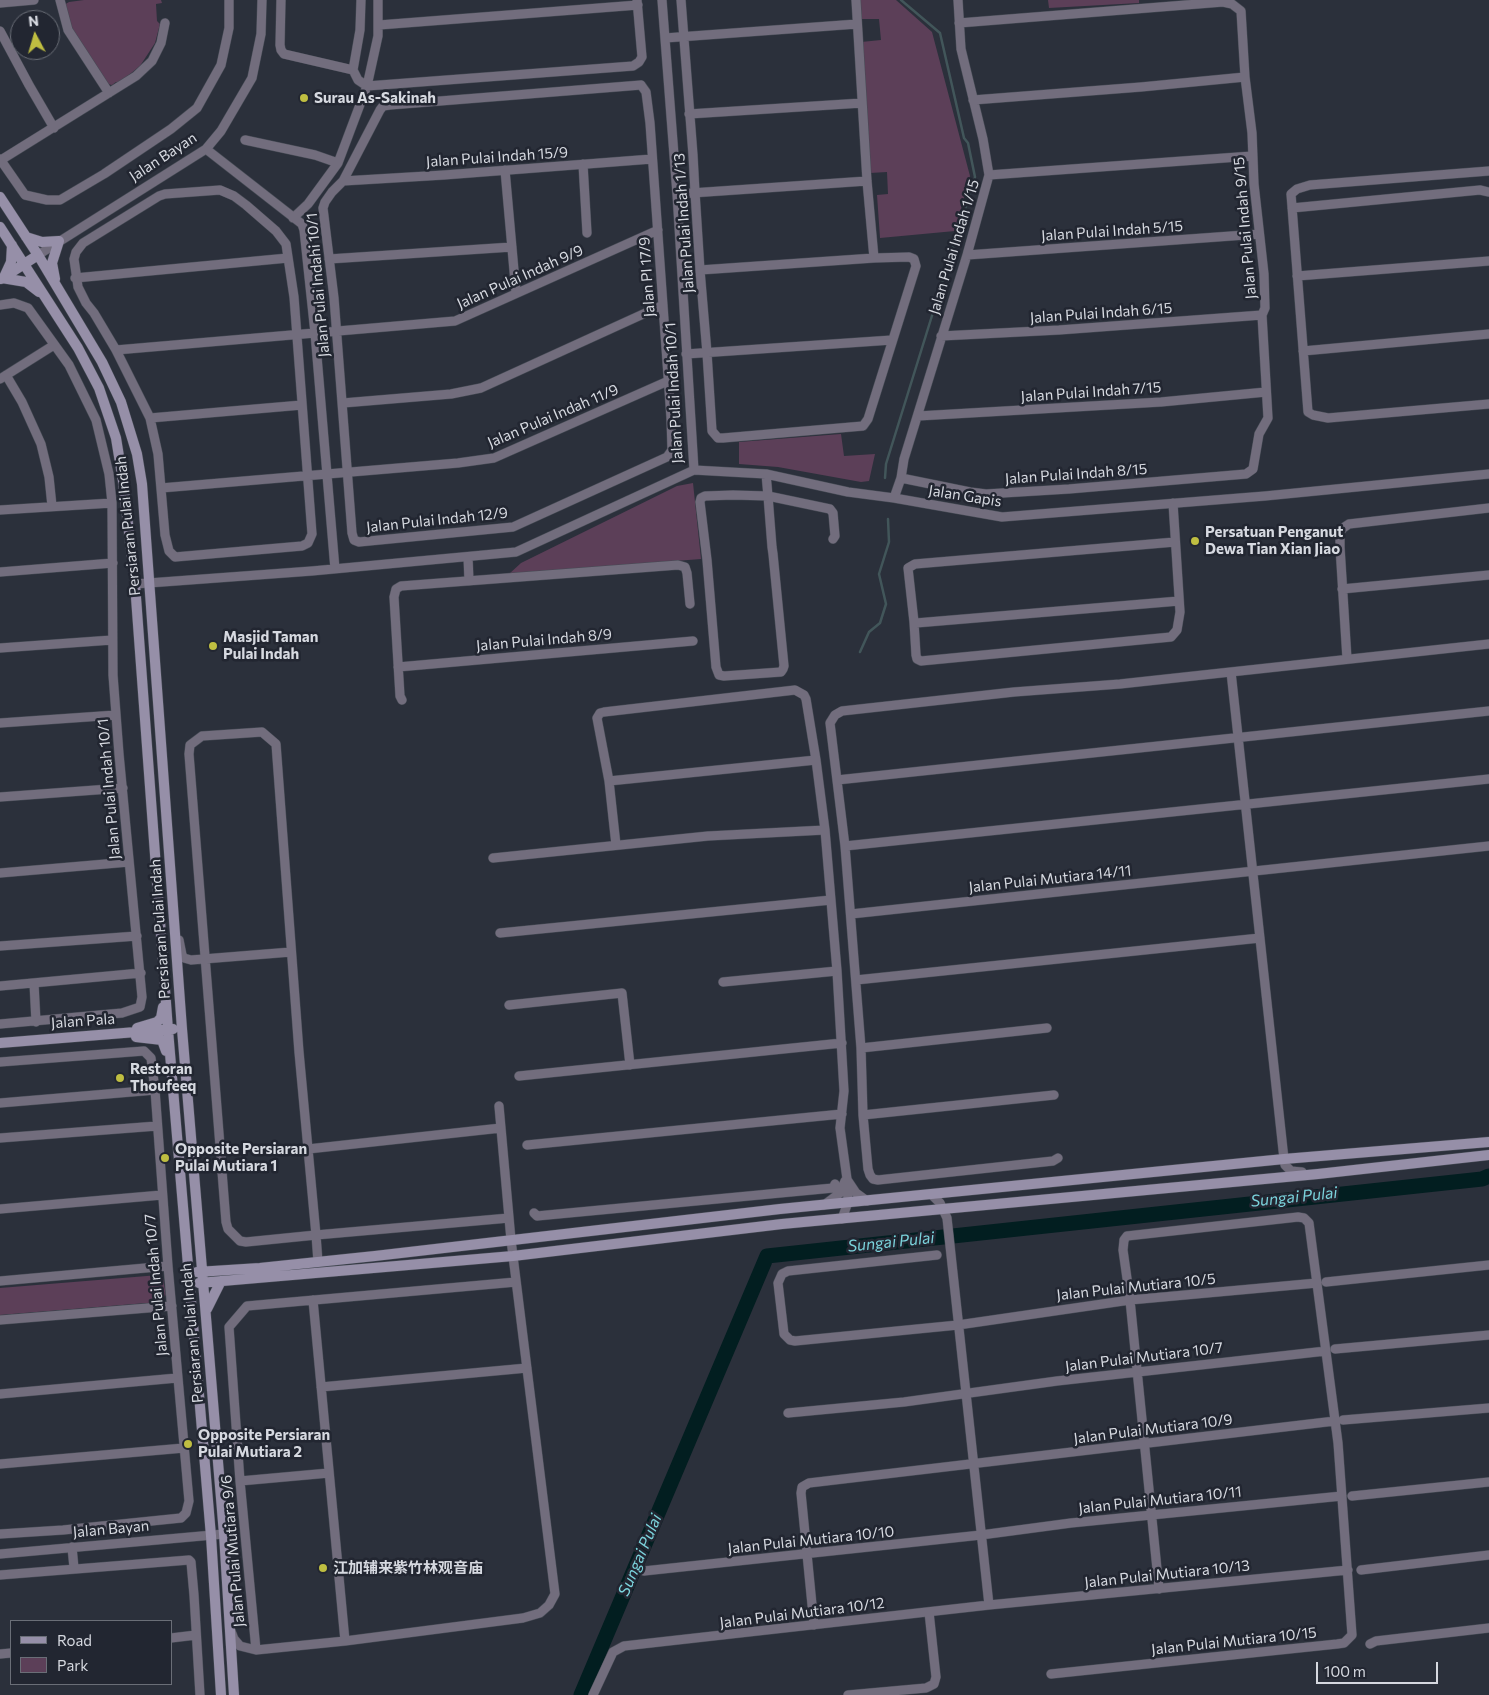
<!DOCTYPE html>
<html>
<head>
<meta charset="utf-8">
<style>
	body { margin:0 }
	#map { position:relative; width:1489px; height:1695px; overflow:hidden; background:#2b303b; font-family:Commissioner,sans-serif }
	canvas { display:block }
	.legend { position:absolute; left:10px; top:1620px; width:162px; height:65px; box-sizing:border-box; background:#222631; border:1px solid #6a6e77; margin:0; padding:6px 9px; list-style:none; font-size:15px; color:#d6d9e0 }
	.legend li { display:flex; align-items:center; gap:10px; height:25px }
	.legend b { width:25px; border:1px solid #6a6e77 }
	.north { position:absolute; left:10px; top:10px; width:50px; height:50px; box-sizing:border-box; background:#222631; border:1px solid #6a6e77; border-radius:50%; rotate:354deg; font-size:14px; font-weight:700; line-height:20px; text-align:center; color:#d6d9e0 }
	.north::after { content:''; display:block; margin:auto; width:18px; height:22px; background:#bfbe41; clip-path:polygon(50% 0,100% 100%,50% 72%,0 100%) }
	.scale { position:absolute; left:1316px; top:1662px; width:122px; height:22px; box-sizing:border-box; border:2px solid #d6d9e0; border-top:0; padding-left:6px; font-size:15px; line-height:18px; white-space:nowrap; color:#d6d9e0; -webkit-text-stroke:4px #222631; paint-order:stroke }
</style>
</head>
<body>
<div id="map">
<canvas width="1489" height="1695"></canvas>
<ul class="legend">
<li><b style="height:6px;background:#968fa8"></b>Road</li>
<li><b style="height:14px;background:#5c3f58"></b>Park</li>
</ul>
<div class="north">N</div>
<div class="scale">100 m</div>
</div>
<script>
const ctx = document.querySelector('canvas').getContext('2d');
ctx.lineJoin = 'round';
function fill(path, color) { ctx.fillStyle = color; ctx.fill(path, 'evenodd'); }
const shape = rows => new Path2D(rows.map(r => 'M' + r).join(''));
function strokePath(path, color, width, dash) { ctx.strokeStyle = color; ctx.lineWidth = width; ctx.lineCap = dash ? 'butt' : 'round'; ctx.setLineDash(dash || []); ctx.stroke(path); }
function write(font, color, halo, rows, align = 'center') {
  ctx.font = font + ' Commissioner,"Noto Sans SC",sans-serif'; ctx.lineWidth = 5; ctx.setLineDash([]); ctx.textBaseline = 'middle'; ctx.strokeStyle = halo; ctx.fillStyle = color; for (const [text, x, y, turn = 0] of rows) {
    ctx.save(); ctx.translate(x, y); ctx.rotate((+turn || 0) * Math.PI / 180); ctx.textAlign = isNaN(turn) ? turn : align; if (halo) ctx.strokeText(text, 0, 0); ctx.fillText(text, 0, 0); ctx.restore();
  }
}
const green = shape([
	[84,0,161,0,162,3,156,4,157,21,160,24,155,43,140,66,120,82,116,82,112,85,107,84,70,26,64,5,69,2],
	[859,0,896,0,932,32,970,176,955,231,880,238,877,195,888,194,887,172,870,173,861,42,881,40,879,19,860,19],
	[1048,0,1139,0,1139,3,1049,8],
	[841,434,844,456,875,454,869,481,861,482,778,467,739,464,739,442],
	[693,483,701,559,509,574,521,563,677,486],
	[159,1275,163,1279,166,1295,159,1302,0,1315,0,1288]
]);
const stream = shape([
	[885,478,886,464,975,177,968,143,964,138,940,33,901,0],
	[860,652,869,632,880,623,886,604,879,574,889,542,888,519]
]);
const river = shape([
	[581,1695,767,1256,1482,1179,1489,1176]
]);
const street = shape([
	[60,0,68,30,109,93],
	[281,0,280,45,281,50,284,54,353,70],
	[361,0,360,30,353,70,358,80,367,86],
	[662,0,677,194,694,470],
	[681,0,693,155,695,192,700,270,707,353,712,431,718,438,723,438,863,426,868,419,916,266,914,259,909,257,874,258,700,270],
	[856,0,867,181,874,258],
	[0,3,34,0],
	[379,25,638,5],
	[0,31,29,85,54,128],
	[665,38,857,24],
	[641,85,646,92,650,123,671,418,672,450,667,457,513,527,359,542,354,540,352,533,334,298,323,208,325,202,332,192,343,181,380,110,383,106,390,105,641,85],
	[367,86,633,66,639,62,642,57,637,0],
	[973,100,1141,87,1245,77],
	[689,114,862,103],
	[245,140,315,155,338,163],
	[206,149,302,224,304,230,315,333,335,569],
	[0,159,25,195,47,200,60,200,104,174,171,129,197,108,221,65,229,28,229,0],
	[1,160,136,76,152,61,161,43,165,23],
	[583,164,587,233],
	[505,170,516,293],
	[1489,171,1310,185,1297,189,1291,194,1308,412,1313,415,1328,418,1489,404],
	[989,175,1252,156],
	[343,181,444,175,652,159],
	[220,190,234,196,246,205,276,231,286,244,294,297,312,534,308,543,302,546,175,557,169,551,165,535,158,454,150,418,116,350,94,313,86,303,78,287,74,259,76,252,83,243,159,196,165,194,220,190],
	[677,194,867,181],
	[1292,208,1480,190,1489,192],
	[293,218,308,204,338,163,367,86,378,36,378,0],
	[38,255,206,149,221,131,252,78,261,34,262,0],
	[967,255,1259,234],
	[329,259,512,247],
	[1297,276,1489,261],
	[75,278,288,258],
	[0,305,14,303,28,308,69,365,96,420,109,474,112,503,113,675,119,754,142,997,140,1007,122,1013,0,1024],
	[941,336,1059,330,1262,315],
	[116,350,455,321,658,230],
	[1303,351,1489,334],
	[686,354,892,340],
	[6,375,22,402,41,444,49,477,52,506],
	[0,379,54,345],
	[343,403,451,394,481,388,663,305],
	[918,416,1161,402,1266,392],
	[150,418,302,405],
	[766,474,768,496,772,547,773,554,784,666,783,669,781,672,724,676,719,675,716,667,707,560,700,502,701,498,705,496,733,495,768,496,830,509,833,513,835,536,833,539],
	[901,478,970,492,986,494,1069,489,1246,474,1253,469,1259,434,1268,418,1262,315,1265,308,1264,274,1254,184,1252,133,1245,77,1241,11,1232,4,1223,2,959,23],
	[161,488,458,463,494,458,668,381],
	[894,498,901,478,904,459,967,255,989,175,983,139,961,49,958,0],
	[0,510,112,503],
	[1175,542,915,564,908,568,914,622,916,623,1179,601],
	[468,557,469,581],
	[0,572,113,563],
	[135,584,312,571,516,552,694,470,766,474,848,492,894,498,1002,517,1265,496,1489,474],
	[1342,589,1489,575],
	[914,622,916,655,917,659,921,661,1171,637,1177,630,1180,612,1173,503],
	[0,648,112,640],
	[1347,659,1340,547,1340,532,1343,528,1349,524,1489,508],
	[398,667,693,641],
	[1231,672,1284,1159,1285,1165,1291,1171,1302,1172],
	[402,700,400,696,394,597,396,589,401,586,678,565,685,567,687,573,690,604],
	[0,723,116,715],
	[837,780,1489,711],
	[609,781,816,760],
	[0,797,123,788],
	[616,845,609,781,597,718,600,713,604,712,795,690,804,695,806,699,816,760,825,830,837,971,844,1091,840,1128,847,1179,848,1202,842,1219],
	[845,846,1489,779],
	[493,858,708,836,825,830],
	[0,873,129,862],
	[851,914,1489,846],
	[500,933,831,900],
	[179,940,182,955,184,958,191,960,291,952],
	[0,946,137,936],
	[856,980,1260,938],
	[723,982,837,971],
	[34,983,36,1022],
	[0,986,141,973],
	[509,1005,622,993,630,1065],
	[861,1048,1047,1028],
	[0,1062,144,1051,151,1058,155,1090,168,1266,189,1501,186,1513,181,1518,63,1530,0,1534],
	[519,1076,842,1043],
	[0,1103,155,1090],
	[863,1115,1054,1095],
	[0,1138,157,1126],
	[527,1145,842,1114],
	[308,1149,501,1128],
	[1058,1158,1053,1161,878,1180,873,1179,870,1175,868,1169,863,1115,861,1048,845,846,830,723,835,715,842,711,1014,692,1120,684,1489,644],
	[848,1181,856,1193,867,1201],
	[932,1195,940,1203,947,1218,989,1605],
	[824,1205,840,1193,845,1181],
	[0,1209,162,1195],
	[534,1213,537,1216,833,1188,835,1184],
	[937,1255,788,1271,782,1274,778,1283,784,1334,790,1340,795,1341,958,1325,1130,1300,1317,1283],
	[318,1262,316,1235,299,1052,276,744,262,732,202,736,190,745,189,754,226,1222,228,1229,240,1241,246,1242,316,1235,509,1218],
	[0,1281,168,1266],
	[1326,1282,1489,1265],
	[313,1300,345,1641],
	[0,1320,172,1306],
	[1335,1349,1489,1335],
	[321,1387,527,1368],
	[0,1394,177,1378],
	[788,1413,904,1402,1057,1381,1326,1351],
	[1343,1420,1489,1408],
	[0,1464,184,1448],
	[240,1481,329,1473],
	[1352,1496,1489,1482],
	[72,1547,74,1568],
	[0,1554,224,1534],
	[1361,1570,1489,1555],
	[644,1571,981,1535,1071,1523,1342,1496],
	[0,1575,189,1560,191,1562,194,1595,200,1695],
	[814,1625,801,1493,802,1487,809,1483,1335,1421],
	[231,1631,234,1639,240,1646,256,1650,345,1641,523,1618,540,1613,549,1605,555,1594,511,1240,499,1106],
	[171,1638,196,1635],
	[1370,1644,1376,1641,1489,1628],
	[256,1650,240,1481,229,1327,247,1306,516,1282],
	[0,1654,11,1653],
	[1051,1674,1337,1644,1344,1643,1352,1635,1338,1443,1309,1223,1304,1218,1298,1217,1127,1236,1124,1240,1123,1250,1130,1300,1159,1589],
	[593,1695,613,1652,624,1646,989,1605,1348,1570],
	[848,1695,926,1688,934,1684,936,1677,929,1612]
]);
const secondary = shape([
	[0,197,38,255,102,362,121,402,137,454,142,484,182,1029,224,1534,234,1695],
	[0,227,78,348,99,388,116,438,123,481,135,584,168,1030,211,1536,221,1695],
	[26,237,42,242,59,241],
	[5,275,11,262,12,245],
	[2,278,26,282,39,292],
	[1,279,38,255],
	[55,279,52,263,59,241],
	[137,1028,157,1022,161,1018,163,1007],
	[136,1037,162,1040,166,1051],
	[0,1043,173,1029],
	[197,1272,260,1268,375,1256,780,1209,1284,1159,1489,1142],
	[199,1283,513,1256,782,1224,1318,1174,1489,1155],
	[207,1309,221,1281]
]);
const markers = [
	[304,98,5,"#bfbe41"],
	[1195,541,5,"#bfbe41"],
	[213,646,5,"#bfbe41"],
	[120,1078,5,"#bfbe41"],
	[165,1158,5,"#bfbe41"],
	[188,1444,5,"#bfbe41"],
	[323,1568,5,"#bfbe41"]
];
const poiNames = [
	["Surau As-Sakinah",314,98],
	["Persatuan Penganut",1205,532],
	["Dewa Tian Xian Jiao",1205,549],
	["Masjid Taman",223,637],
	["Pulai Indah",223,654],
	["Restoran",130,1069],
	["Thoufeeq",130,1086],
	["Opposite Persiaran",175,1149],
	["Pulai Mutiara 1",175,1166],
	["Opposite Persiaran",198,1435],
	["Pulai Mutiara 2",198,1452],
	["江加辅来紫竹林观音庙",333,1568]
];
const streetNames = [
	["Jalan Bayan",163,157,-33],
	["Jalan Pulai Indah 15/9",497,157,-4],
	["Jalan Pulai Indah 1/13",684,223,-94],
	["Jalan Pulai Indah 9/15",1245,228,-95],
	["Jalan Pulai Indah 5/15",1112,231,-4],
	["Jalan Pulai Indah 1/15",954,247,-73],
	["Jalan Pulai Indah 9/9",520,277,-24],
	["Jalan PI 17/9",647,277,-94],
	["Jalan Pulai Indahi 10/1",318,285,-95],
	["Jalan Pulai Indah 6/15",1101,313,-4],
	["Jalan Pulai Indah 7/15",1091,392,-4],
	["Jalan Pulai Indah 10/1",674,393,-93],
	["Jalan Pulai Indah 11/9",553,416,-23],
	["Jalan Pulai Indah 8/15",1076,474,-4],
	["Jalan Gapis",965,496,9],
	["Jalan Pulai Indah 12/9",437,520,-6],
	["Persiaran Pulai Indah",128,526,-96],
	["Jalan Pulai Indah 8/9",544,640,-5],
	["Jalan Pulai Indah 10/1",109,789,-95],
	["Jalan Pulai Mutiara 14/11",1050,879,-6],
	["Persiaran Pulai Indah",160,929,-94],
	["Jalan Pala",83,1021,-4],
	["Jalan Pulai Indah 10/7",156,1285,-95],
	["Jalan Pulai Mutiara 10/5",1136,1287,-6],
	["Persiaran Pulai Indah",192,1333,-95],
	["Jalan Pulai Mutiara 10/7",1144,1357,-7],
	["Jalan Pulai Mutiara 10/9",1153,1429,-7],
	["Jalan Pulai Mutiara 10/11",1160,1500,-6],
	["Jalan Bayan",111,1529,-5],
	["Jalan Pulai Mutiara 10/10",811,1540,-6],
	["Jalan Pulai Mutiara 9/6",233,1551,-95],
	["Jalan Pulai Mutiara 10/13",1167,1574,-6],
	["Jalan Pulai Mutiara 10/12",802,1613,-7],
	["Jalan Pulai Mutiara 10/15",1234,1641,-6]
];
const waterNames = [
	["Sungai Pulai",1294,1197,-6],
	["Sungai Pulai",891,1242,-6],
	["Sungai Pulai",640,1555,-67]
];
fill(green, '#5c3f58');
strokePath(stream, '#42565a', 2.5);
strokePath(river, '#021e20', 15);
strokePath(street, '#464b55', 10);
strokePath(secondary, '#464b55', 11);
strokePath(street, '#726d7d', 9);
strokePath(secondary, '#968fa8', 10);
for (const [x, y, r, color] of markers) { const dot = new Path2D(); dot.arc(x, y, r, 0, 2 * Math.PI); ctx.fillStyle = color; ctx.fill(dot); strokePath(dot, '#222631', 2); }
write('bold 15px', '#d6d9e0', '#222631', poiNames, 'left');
write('15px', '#d6d9e0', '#222631', streetNames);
write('italic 16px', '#7bd3dc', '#222631', waterNames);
</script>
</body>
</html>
